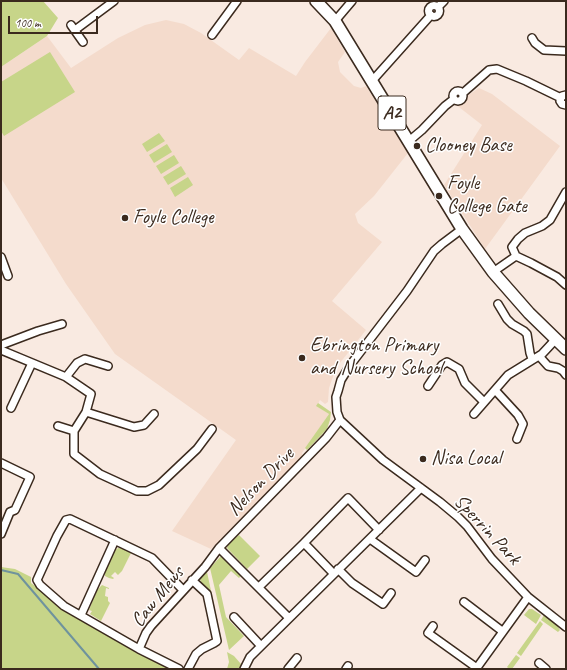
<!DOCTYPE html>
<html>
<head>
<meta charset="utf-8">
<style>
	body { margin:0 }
	#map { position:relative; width:567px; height:670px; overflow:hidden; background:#f9eae1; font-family:Caveat,sans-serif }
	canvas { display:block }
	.frame { position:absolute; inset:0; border:2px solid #3b2a1e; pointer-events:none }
	.scale { position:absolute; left:8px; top:16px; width:90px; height:18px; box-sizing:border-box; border:2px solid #3b2a1e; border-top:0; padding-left:5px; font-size:12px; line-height:14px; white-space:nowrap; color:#3b2a1e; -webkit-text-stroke:3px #fff; paint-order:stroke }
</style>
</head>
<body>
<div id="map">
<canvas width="567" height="670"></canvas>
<div class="frame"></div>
<div class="scale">100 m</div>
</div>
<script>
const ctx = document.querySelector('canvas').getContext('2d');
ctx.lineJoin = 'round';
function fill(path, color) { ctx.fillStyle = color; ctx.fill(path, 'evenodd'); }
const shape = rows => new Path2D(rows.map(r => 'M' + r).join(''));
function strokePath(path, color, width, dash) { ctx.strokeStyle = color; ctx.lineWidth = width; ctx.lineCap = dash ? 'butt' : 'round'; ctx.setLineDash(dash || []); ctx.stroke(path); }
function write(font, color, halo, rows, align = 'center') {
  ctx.font = font + ' Caveat,sans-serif'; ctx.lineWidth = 3; ctx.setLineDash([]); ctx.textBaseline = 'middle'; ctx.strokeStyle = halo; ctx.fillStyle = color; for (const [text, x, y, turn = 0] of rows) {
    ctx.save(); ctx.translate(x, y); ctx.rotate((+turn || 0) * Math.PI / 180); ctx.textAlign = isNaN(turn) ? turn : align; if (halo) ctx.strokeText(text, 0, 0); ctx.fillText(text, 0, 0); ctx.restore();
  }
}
const built = shape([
	[166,20,184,24,201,33,239,60,249,48,296,76,305,62,331,28,345,52,338,62,340,72,354,86,361,88,366,86,408,153,374,196,355,214,358,223,382,242,332,301,366,330,336,368,329,388,328,402,325,404,320,400,317,406,329,414,302,453,302,457,211,549,172,531,236,440,115,354,66,284,1,178,1,67,47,36,71,68,118,38,145,25],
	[479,88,492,94,560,146,485,249,444,185,482,125,455,104]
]);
const green = shape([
	[1,1,43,1,58,18,47,36,1,67],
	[50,52,75,92,4,136,1,131,1,82],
	[159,133,165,141,147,152,142,144],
	[167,144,172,152,154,163,149,155],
	[174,155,179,163,161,174,156,166],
	[181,166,186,174,168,185,163,177],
	[188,177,193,185,175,197,170,188],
	[318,403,331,412,330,420,327,429,307,450,305,448,329,414,316,406],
	[239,535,260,556,247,569,227,548,228,544],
	[120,547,131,553,122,571,118,575,115,572,111,576,114,578,113,579,109,578,105,576,105,572,115,550],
	[221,556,241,576,239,578,231,571,219,585,226,617,244,636,229,650,210,568],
	[1,567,15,569,31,577,31,583,49,597,173,669,1,669],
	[207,572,222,642,219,643,200,579],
	[102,585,109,588,109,589,106,588,105,596,108,597,108,601,110,603,101,621,90,614,92,611,89,610,97,590],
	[529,609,532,609,541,615,536,624,524,615],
	[544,615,556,624,560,630,558,632,541,620],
	[540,621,543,624,521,656,517,653],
	[227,652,234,656,241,664,239,669,227,669,229,662],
	[516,655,520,658,512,669,509,669,507,667]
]);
const stream = shape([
	[1,570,18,574,99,669]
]);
const minor = shape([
	'428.5 11a5.5 5.5 0 1 1 11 0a5.5 5.5 0 1 1-11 0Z',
	[438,7,444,1],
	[335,21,352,1],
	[71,25,83,42],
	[75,30,114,1],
	[212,35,237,1],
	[532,38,535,43,544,50,566,51],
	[372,81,431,15],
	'453 96a5 5 0 1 1 10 0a5 5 0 1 1-10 0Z',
	[463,93,489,70,497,69,526,81,561,98],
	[566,95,562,96,560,101,562,104,566,105],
	[409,141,422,130,445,106,454,99],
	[462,229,442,244,434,251,407,291,351,364,341,380,338,391,336,397,337,412,340,420,383,460,440,502,458,517,467,526,492,559,528,597,566,627],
	[516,256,531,263,557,277,566,285],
	[1,257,8,276],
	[493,272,516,256,512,247,518,239,525,233,542,226,550,220,566,192],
	[498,304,507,319,512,324,524,331,527,334,530,353,532,359],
	[1,345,38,331,62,324],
	[1,350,66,377,91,394,86,412,74,431,74,454,100,474,137,491,147,491,159,485,197,449,212,429],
	[539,356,548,366,558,368,563,371,566,375],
	[66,377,77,363,85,359,108,366],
	[428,386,442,365,447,362,459,369,465,383,484,402],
	[495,390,518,415,523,424,517,439],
	[11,408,32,363],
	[86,412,134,427,144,425,154,414],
	[474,414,508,375,542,354,556,339],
	[58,426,74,431],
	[1,463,30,477,15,510,10,512,1,534],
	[370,539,416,572,425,560],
	[304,543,348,498,379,530],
	[219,548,289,618],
	[338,569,352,583,383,604,391,593],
	[259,587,304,543,334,574],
	[464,602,502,631],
	[81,615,115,540],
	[234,617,261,646],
	[433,626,428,633,477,668],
	[139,649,146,633,151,626,205,567,219,548,326,438,340,420],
	[539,663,546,669],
	[179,669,139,649,64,606,40,585,37,580,57,536,66,520,70,519,152,558,183,590],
	[188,669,196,654,202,649,214,643,217,641,207,594,192,580],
	[244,669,250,657,421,488],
	[288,669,297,658],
	[346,669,348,666],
	[476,669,528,597]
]);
const trunk = shape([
	[316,1,335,21,462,229,493,272,529,313,566,349]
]);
const markers = [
	[417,146,4,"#3b2a1e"],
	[439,196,4,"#3b2a1e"],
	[125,218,4,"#3b2a1e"],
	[302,358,4,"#3b2a1e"],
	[423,459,4,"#3b2a1e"]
];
const shields = [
	[392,113,28]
];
const shieldNames = [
	["A2",392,113]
];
const poiNames = [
	["Clooney Base",425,146],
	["Foyle",447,184],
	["College Gate",447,207],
	["Foyle College",133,218],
	["Ebrington Primary",310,346],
	["and Nursery School",310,369],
	["Nisa Local",431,459]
];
const streetNames = [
	["Nelson Drive",261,482,-46],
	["Sperrin Park",487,530,47],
	["Caw Mews",158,597,-51]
];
fill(built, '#f4dbcc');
fill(green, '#c7d589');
strokePath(stream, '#6f939d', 2);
strokePath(minor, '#3b2a1e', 10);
strokePath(trunk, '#3b2a1e', 14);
strokePath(minor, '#fff', 7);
strokePath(trunk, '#fff', 11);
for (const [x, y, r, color] of markers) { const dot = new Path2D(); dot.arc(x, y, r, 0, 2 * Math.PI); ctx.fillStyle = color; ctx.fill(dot); strokePath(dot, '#fff', 1.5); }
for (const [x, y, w] of shields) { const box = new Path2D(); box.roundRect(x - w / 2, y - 17, w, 34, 3); ctx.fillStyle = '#fff'; ctx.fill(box); strokePath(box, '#3b2a1e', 1); }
write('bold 19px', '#3b2a1e', null, shieldNames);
write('20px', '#3b2a1e', '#fff', poiNames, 'left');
write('20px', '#3b2a1e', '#fff', streetNames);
</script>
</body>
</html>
